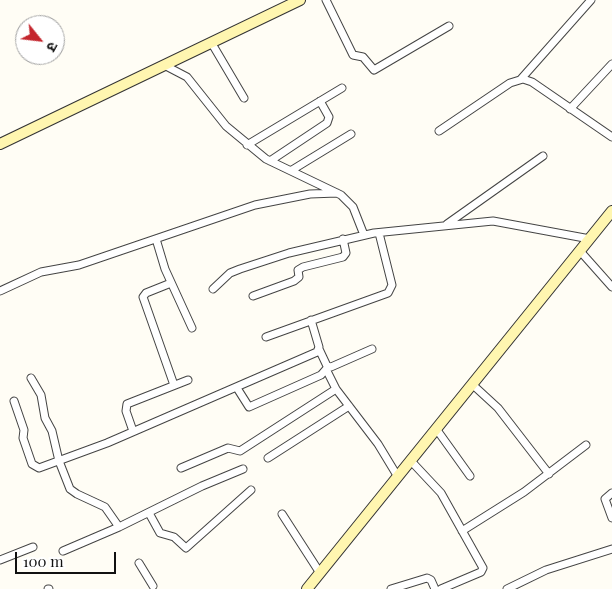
<!DOCTYPE html>
<html>
<head>
<meta charset="utf-8">
<style>
	body { margin:0 }
	#map { position:relative; width:612px; height:589px; overflow:hidden; background:#fffdf5; font-family:"Playfair Display","Noto Sans Devanagari",serif }
	canvas { display:block }
	.north { position:absolute; left:15px; top:15px; width:50px; height:50px; box-sizing:border-box; background:#fff; border:1px solid #a0a0a0; border-radius:50%; rotate:119deg; font-size:14px; font-weight:700; line-height:20px; text-align:center; color:#111 }
	.north::after { content:''; display:block; margin:auto; width:18px; height:22px; background:#c4262e; clip-path:polygon(50% 0,100% 100%,50% 72%,0 100%) }
	.scale { position:absolute; left:15px; top:552px; width:101px; height:22px; box-sizing:border-box; border:2px solid #111; border-top:0; padding-left:6px; font-size:15px; line-height:18px; white-space:nowrap; color:#111; -webkit-text-stroke:4px #fff; paint-order:stroke }
</style>
</head>
<body>
<div id="map">
<canvas width="612" height="589"></canvas>
<div class="north">उ</div>
<div class="scale">100 m</div>
</div>
<script>
const ctx = document.querySelector('canvas').getContext('2d');
ctx.lineJoin = 'round';
const shape = rows => new Path2D(rows.map(r => 'M' + r).join(''));
function strokePath(path, color, width, dash) { ctx.strokeStyle = color; ctx.lineWidth = width; ctx.lineCap = dash ? 'butt' : 'round'; ctx.setLineDash(dash || []); ctx.stroke(path); }
const street = shape([
	[326,0,353,55,363,57,374,70,449,26],
	[211,42,244,98],
	[164,65,187,77,226,126,266,159,341,195,353,207,364,235],
	[521,79,591,0],
	[570,109,612,64],
	[439,131,510,83,523,79,532,82,612,137],
	[247,145,342,88],
	[270,161,327,123,329,117,320,101],
	[292,170,351,134],
	[447,224,543,156],
	[156,239,165,269,192,328],
	[580,251,612,287],
	[171,283,146,293,143,297,174,385],
	[213,289,230,273,240,269,289,253,374,233,493,221,590,239],
	[0,291,41,272,79,265,255,205,310,194,337,193],
	[253,296,294,281,299,277,298,270,303,267,343,257,346,253,343,239],
	[266,337,388,293,392,285,379,233],
	[319,349,327,366,331,367,372,349],
	[327,371,336,389,378,444,398,477],
	[31,378,41,395,45,418,52,431,59,461,70,489,77,494,105,507,119,527,202,486,243,469],
	[473,385,498,408,549,474],
	[237,388,249,407,321,375,328,367],
	[14,401,24,430,23,438,32,464,39,468,107,443,317,352,319,347,311,320],
	[437,430,470,476],
	[133,431,126,411,127,404,188,380],
	[268,458,349,406],
	[411,461,441,493,483,568,481,572,441,589],
	[181,468,228,448,240,451,336,389],
	[612,493,605,499,612,518],
	[149,513,160,533,174,537,186,548,251,490],
	[282,514,320,573],
	[462,531,524,492,586,445],
	[63,551,119,527],
	[0,560,33,547],
	[139,563,153,586],
	[48,589,49,589],
	[391,589,427,578,431,580,435,589],
	[507,589,546,570,612,549]
]);
const secondary = shape([
	[0,144,300,0],
	[307,589,612,211]
]);
strokePath(street, '#444', 9);
strokePath(secondary, '#333', 12);
strokePath(street, '#fff', 7);
strokePath(secondary, '#fff6b0', 10);
</script>
</body>
</html>
